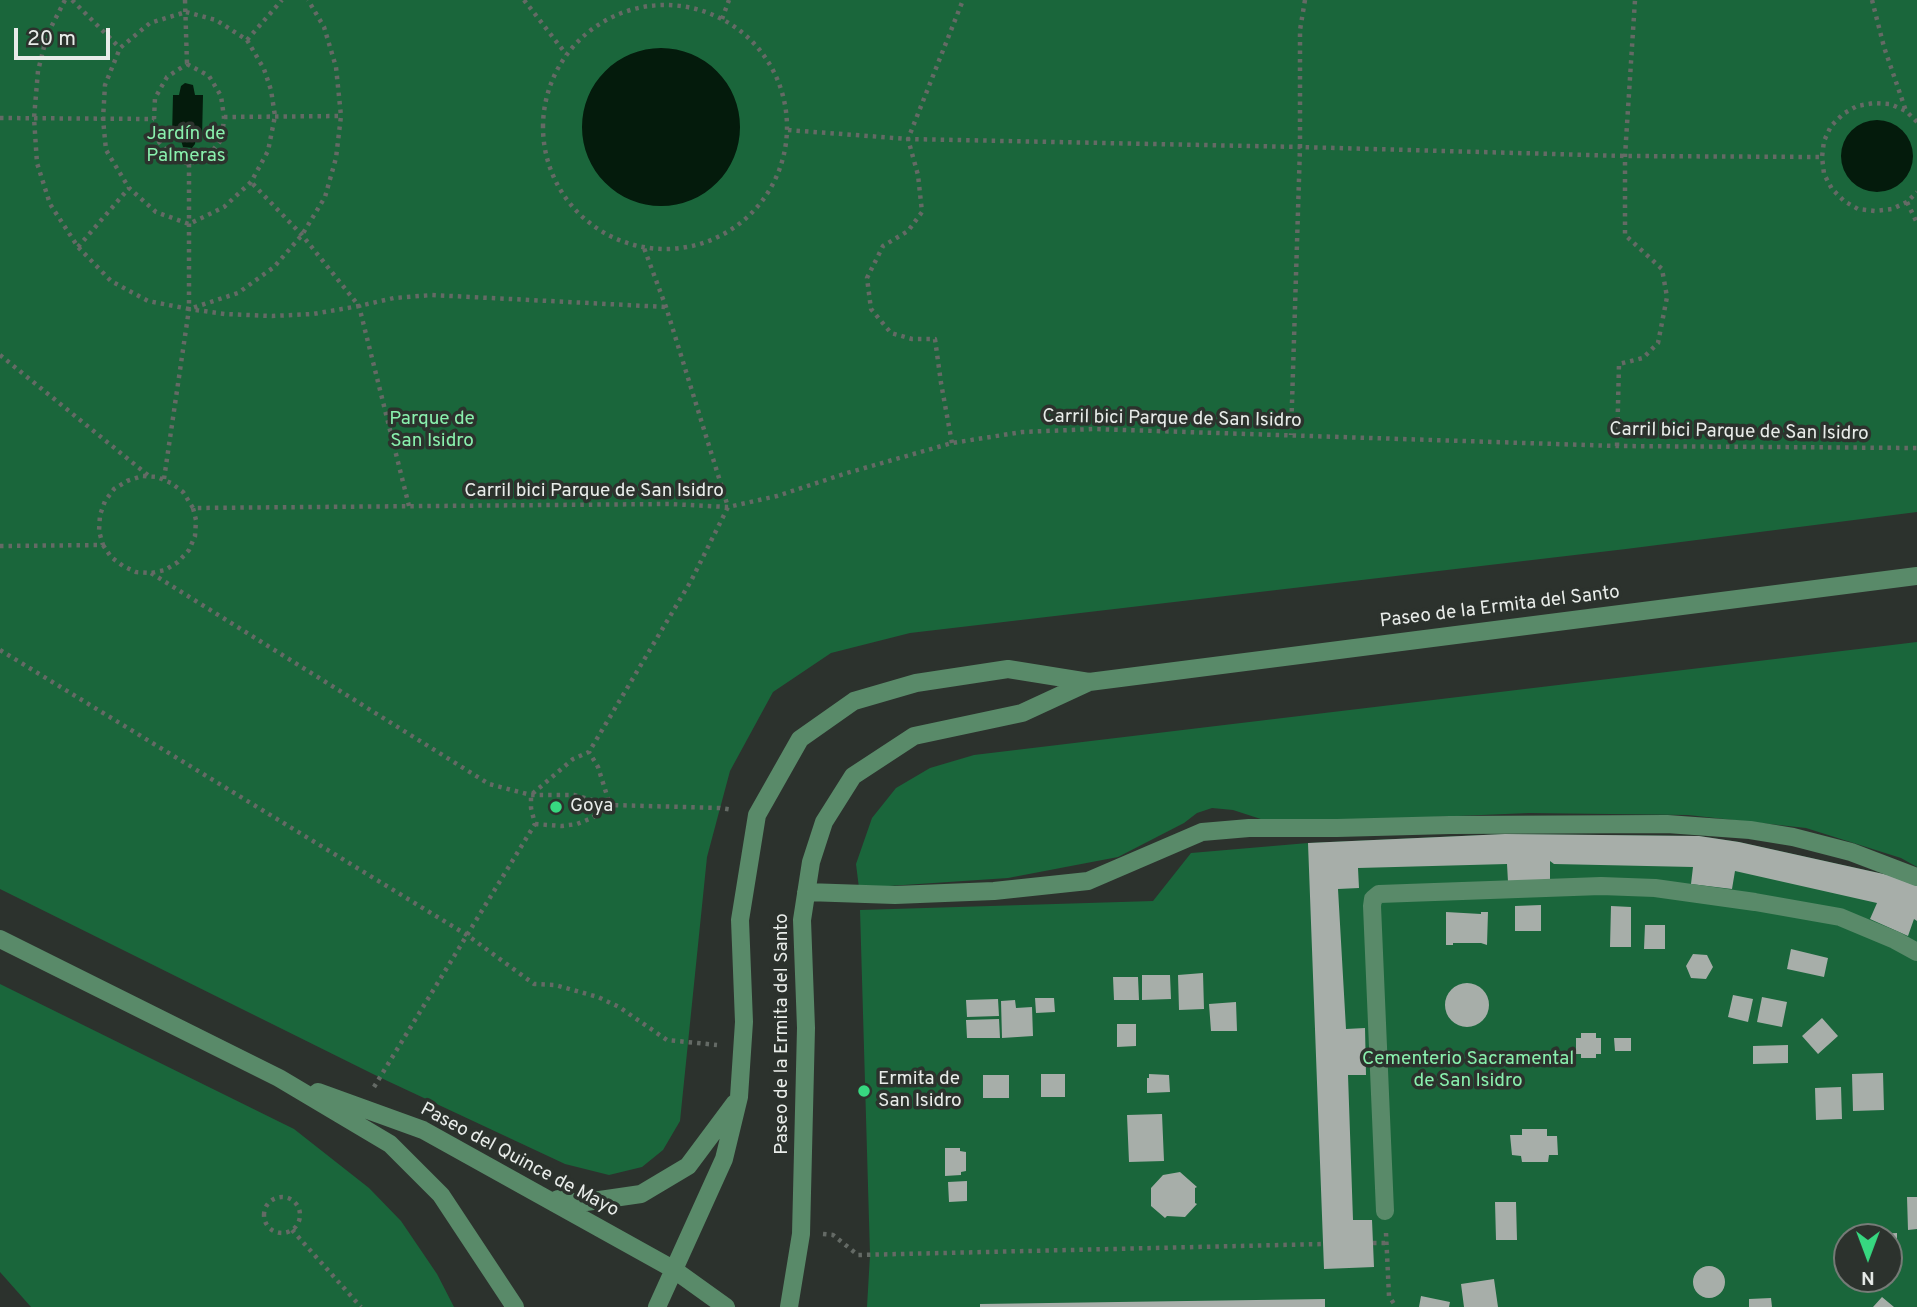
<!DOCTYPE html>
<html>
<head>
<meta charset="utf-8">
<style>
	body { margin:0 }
	#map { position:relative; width:1917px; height:1307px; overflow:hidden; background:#2c322d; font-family:Overpass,sans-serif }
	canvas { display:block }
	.north { position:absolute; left:1833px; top:1223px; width:70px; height:70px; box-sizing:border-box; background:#2c322d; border:2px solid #777c78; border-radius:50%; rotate:180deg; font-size:19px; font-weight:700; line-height:28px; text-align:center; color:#e8ece9 }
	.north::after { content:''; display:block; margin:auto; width:24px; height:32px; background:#37d880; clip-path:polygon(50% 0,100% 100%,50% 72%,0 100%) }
	.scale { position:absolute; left:14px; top:28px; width:96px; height:32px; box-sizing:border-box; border:4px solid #e8ece9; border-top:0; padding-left:9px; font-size:21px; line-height:24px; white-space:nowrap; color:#e8ece9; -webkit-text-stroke:5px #2c322d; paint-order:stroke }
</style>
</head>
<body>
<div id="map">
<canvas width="1917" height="1307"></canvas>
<div class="north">N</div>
<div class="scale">20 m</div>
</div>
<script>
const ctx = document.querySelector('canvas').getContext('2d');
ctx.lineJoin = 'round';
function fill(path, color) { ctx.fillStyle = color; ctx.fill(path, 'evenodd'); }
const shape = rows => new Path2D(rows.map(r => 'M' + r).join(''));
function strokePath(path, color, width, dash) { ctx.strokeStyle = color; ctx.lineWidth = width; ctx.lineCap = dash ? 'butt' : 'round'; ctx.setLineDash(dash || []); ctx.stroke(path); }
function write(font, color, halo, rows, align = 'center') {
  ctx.font = font + ' Overpass,sans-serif'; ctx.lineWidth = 7; ctx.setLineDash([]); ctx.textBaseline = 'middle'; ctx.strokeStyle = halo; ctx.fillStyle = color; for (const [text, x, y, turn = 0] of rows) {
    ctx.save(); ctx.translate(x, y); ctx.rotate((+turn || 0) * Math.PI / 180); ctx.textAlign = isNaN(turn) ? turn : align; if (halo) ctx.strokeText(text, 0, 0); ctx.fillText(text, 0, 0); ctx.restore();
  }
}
const green = shape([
	[0,0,1917,0,1917,512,1626,549,910,633,831,653,773,692,730,771,707,857,680,1121,663,1150,642,1167,609,1175,565,1164,379,1077,0,889],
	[1917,642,1917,867,1901,858,1806,828,1688,815,1529,813,1316,822,1267,821,1233,810,1212,808,1197,813,1184,823,1118,857,1008,878,859,888,856,864,872,818,896,788,930,768,974,755],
	[1505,834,1699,836,1739,842,1888,875,1917,886,1917,1307,867,1307,870,1255,860,910,1153,901,1191,853,1308,843],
	[1847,1237,1889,1237,1889,1279,1847,1279],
	[0,984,294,1129,369,1188,401,1221,437,1274,454,1307,31,1307,0,1272]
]);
const water = shape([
	'582 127a79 79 0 1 1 158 0a79 79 0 1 1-158 0Z',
	[185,83,193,85,195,95,203,95,202,138,196,137,195,144,192,148,183,147,180,137,172,137,173,95,179,95,181,86],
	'1841 156a36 36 0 1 1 72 0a36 36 0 1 1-72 0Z'
]);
const building = shape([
	[1505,834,1699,836,1739,842,1888,875,1917,886,1917,921,1914,919,1908,936,1870,919,1877,903,1735,871,1732,889,1691,884,1693,867,1554,864,1550,861,1550,880,1508,882,1507,864,1358,868,1359,888,1338,889,1346,1029,1365,1028,1366,1075,1348,1075,1353,1220,1372,1220,1374,1267,1324,1269,1308,843],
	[1541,905,1541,931,1515,931,1515,906],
	[1611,906,1631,907,1631,947,1610,947],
	[1446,912,1481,914,1481,912,1488,912,1487,945,1481,943,1453,943,1453,945,1446,945],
	[1645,925,1665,925,1665,949,1644,949],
	[1791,949,1828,958,1824,977,1787,969],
	[1693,954,1707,955,1713,967,1706,979,1691,978,1686,966],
	[1203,973,1204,1009,1179,1010,1178,975],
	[1142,975,1170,975,1171,999,1142,1000],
	[1113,977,1138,977,1139,1000,1114,1000],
	'1445 1005a22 22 0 1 1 44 0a22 22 0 1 1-44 0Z',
	[1733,995,1753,999,1748,1022,1728,1017],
	[1762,997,1787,1002,1782,1027,1757,1022],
	[1035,998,1054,998,1055,1012,1036,1013],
	[998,999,999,1016,967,1017,966,1000],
	[1015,1000,1016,1008,1032,1007,1033,1036,1002,1038,1001,1001],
	[1236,1002,1237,1031,1211,1031,1209,1004],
	[1822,1018,1838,1036,1818,1054,1802,1036],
	[999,1019,1000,1038,967,1038,966,1020],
	[1117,1024,1136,1024,1136,1046,1117,1047],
	[1581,1033,1596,1033,1596,1038,1601,1038,1601,1054,1596,1054,1596,1058,1581,1058,1581,1054,1576,1054,1576,1038,1581,1038],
	[1614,1038,1631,1038,1631,1051,1615,1051],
	[1788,1045,1788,1063,1753,1064,1753,1046],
	[1883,1073,1884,1110,1853,1111,1852,1074],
	[1041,1074,1065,1074,1065,1097,1041,1097],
	[1149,1074,1169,1075,1170,1092,1147,1093,1147,1078,1149,1078],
	[983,1075,1009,1075,1009,1098,983,1098],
	[1841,1087,1842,1119,1816,1120,1815,1088],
	[1162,1114,1164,1161,1129,1162,1127,1115],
	[1522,1129,1547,1129,1547,1136,1557,1136,1558,1155,1549,1155,1548,1162,1522,1162,1521,1156,1512,1155,1510,1135,1522,1135],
	[945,1148,960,1148,960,1151,966,1152,966,1171,961,1172,961,1175,945,1176],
	[1180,1172,1197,1187,1195,1188,1195,1203,1197,1204,1185,1217,1167,1216,1165,1218,1151,1206,1151,1188,1163,1175],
	[967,1181,967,1201,949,1202,948,1182],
	[1907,1197,1917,1197,1917,1229,1908,1230],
	[1495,1202,1516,1202,1517,1240,1496,1240],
	[1897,1233,1897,1254,1889,1254,1889,1237,1875,1237,1875,1234],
	'1693 1282a16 16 0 1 1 32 0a16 16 0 1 1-32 0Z',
	[1494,1279,1498,1307,1464,1307,1461,1284],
	[1421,1296,1450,1302,1449,1307,1419,1307],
	[1882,1297,1894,1307,1873,1307],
	[1771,1298,1772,1307,1749,1307,1749,1299],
	[1325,1299,1325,1307,980,1307,980,1304]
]);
const path = shape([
	[65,0,47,35,38,71,34,118,37,163,50,204,78,247,111,281,148,301,189,309,238,293,274,267,302,235,325,197,336,158,341,116,336,67,324,27,308,0],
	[72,0,120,48],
	[185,0,187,64],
	[524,0,566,54],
	[1305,0,1300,30,1300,147,1625,156,1822,157],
	[1872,0,1884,47,1906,111],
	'543 127a122 122 0 1 1 244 0a122 122 0 1 1-244 0Z',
	[186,12,216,20,247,40,264,69,271,90,275,116,268,151,251,182,224,207,189,224,156,212,129,188,106,150,103,119,105,85,120,48,150,23,186,12],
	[722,19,729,0],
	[247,40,282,0],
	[187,64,209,76,221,96,224,117,222,139,208,156,189,164,171,156,159,142,154,119,155,98,167,77,187,64],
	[224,117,341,116],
	[0,118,154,119],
	[1917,122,1906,111,1890,104,1874,103,1857,106,1843,114,1831,126,1824,141,1822,157,1824,174,1832,189,1844,201,1858,209,1875,211,1892,209,1907,202,1917,192],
	[788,130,908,139,1300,147,1291,435],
	[189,164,189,309],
	[1907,202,1917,223],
	[78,247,129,188],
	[0,355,149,476],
	[952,443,941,383,935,339,912,339,891,333,871,309,867,278,883,246,908,231,922,212,918,175,908,139,963,0],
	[1617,446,1619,364,1643,358,1658,343,1667,297,1662,269,1625,235,1625,156,1635,0],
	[164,479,189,309,225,314,272,316,313,314,359,306,302,235,251,182],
	[409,506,359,306,394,298,432,295,666,307],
	[103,545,111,557,123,566,136,572,151,573,165,570,178,562,189,550,195,536,196,520,193,508],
	[0,546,103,545,99,531,100,515,105,501,114,489,127,481,142,476,157,477,171,483,183,492,193,508,670,504,728,507,777,496,847,473,952,443,1022,432,1094,429,1617,446,1917,448],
	[151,573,489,784,531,795,574,795,610,805,720,808,733,810],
	[0,650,467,935,534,984,555,985,598,997,619,1007,667,1040,717,1045],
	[535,824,562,826,577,824,592,818,610,805,598,767,589,752],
	[374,1087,535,824,531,808,531,795,573,759,589,752,691,581,728,507,666,307,644,248],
	'264 1215a18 18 0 1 1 36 0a18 18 0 1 1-36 0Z',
	[292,1230,361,1307],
	[1386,1233,1389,1296,1396,1307],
	[823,1234,833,1235,858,1255,1323,1244],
	[1373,1243,1386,1243]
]);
const minor = shape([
	[806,892,895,895,994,891,1088,881,1202,832,1249,828,1337,828,1450,825,1667,824,1750,830,1793,837,1851,852,1917,877],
	[0,939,279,1078,390,1144,441,1195,515,1307],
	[318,1092,423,1130,673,1269,726,1307],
	[558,1199,579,1203,641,1194,688,1166,735,1103],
	[1385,1211,1372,906,1373,899,1379,894,1601,886,1655,888,1755,902,1840,917,1895,940,1917,952],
	[657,1307,724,1159,739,1097,744,1022,740,920,757,815,800,739,854,701,916,683,1008,669,1089,682,1917,576],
	[789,1307,801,1234,806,1028,802,920,811,862,824,822,853,776,914,736,1022,713,1089,682]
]);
const markers = [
	[556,807,7,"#37d880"],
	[864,1091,7,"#37d880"]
];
const parkNames = [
	["Jardín de",186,135],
	["Palmeras",186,157],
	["Parque de",432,420],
	["San Isidro",432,442],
	["Cementerio Sacramental",1468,1060],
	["de San Isidro",1468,1082]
];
const streetNames = [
	["Carril bici Parque de San Isidro",1172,420,1],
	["Carril bici Parque de San Isidro",1739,433,1],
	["Carril bici Parque de San Isidro",594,492],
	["Paseo de la Ermita del Santo",1500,608,-7],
	["Paseo de la Ermita del Santo",783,1034,-90],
	["Paseo del Quince de Mayo",519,1161,28]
];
const poiNames = [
	["Goya",570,807],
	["Ermita de",878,1080],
	["San Isidro",878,1102]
];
fill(green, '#1a663b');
fill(water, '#041b0c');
fill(building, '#a7aea9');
strokePath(path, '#646a65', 4.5, [3.5, 5]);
strokePath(minor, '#598a69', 18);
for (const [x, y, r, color] of markers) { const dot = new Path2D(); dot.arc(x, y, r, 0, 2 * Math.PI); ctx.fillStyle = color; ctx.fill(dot); strokePath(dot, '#2c322d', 2.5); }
write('19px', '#89f0ad', '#2c322d', parkNames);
write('19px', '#e8ece9', '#2c322d', streetNames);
write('19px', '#e8ece9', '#2c322d', poiNames, 'left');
</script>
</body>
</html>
